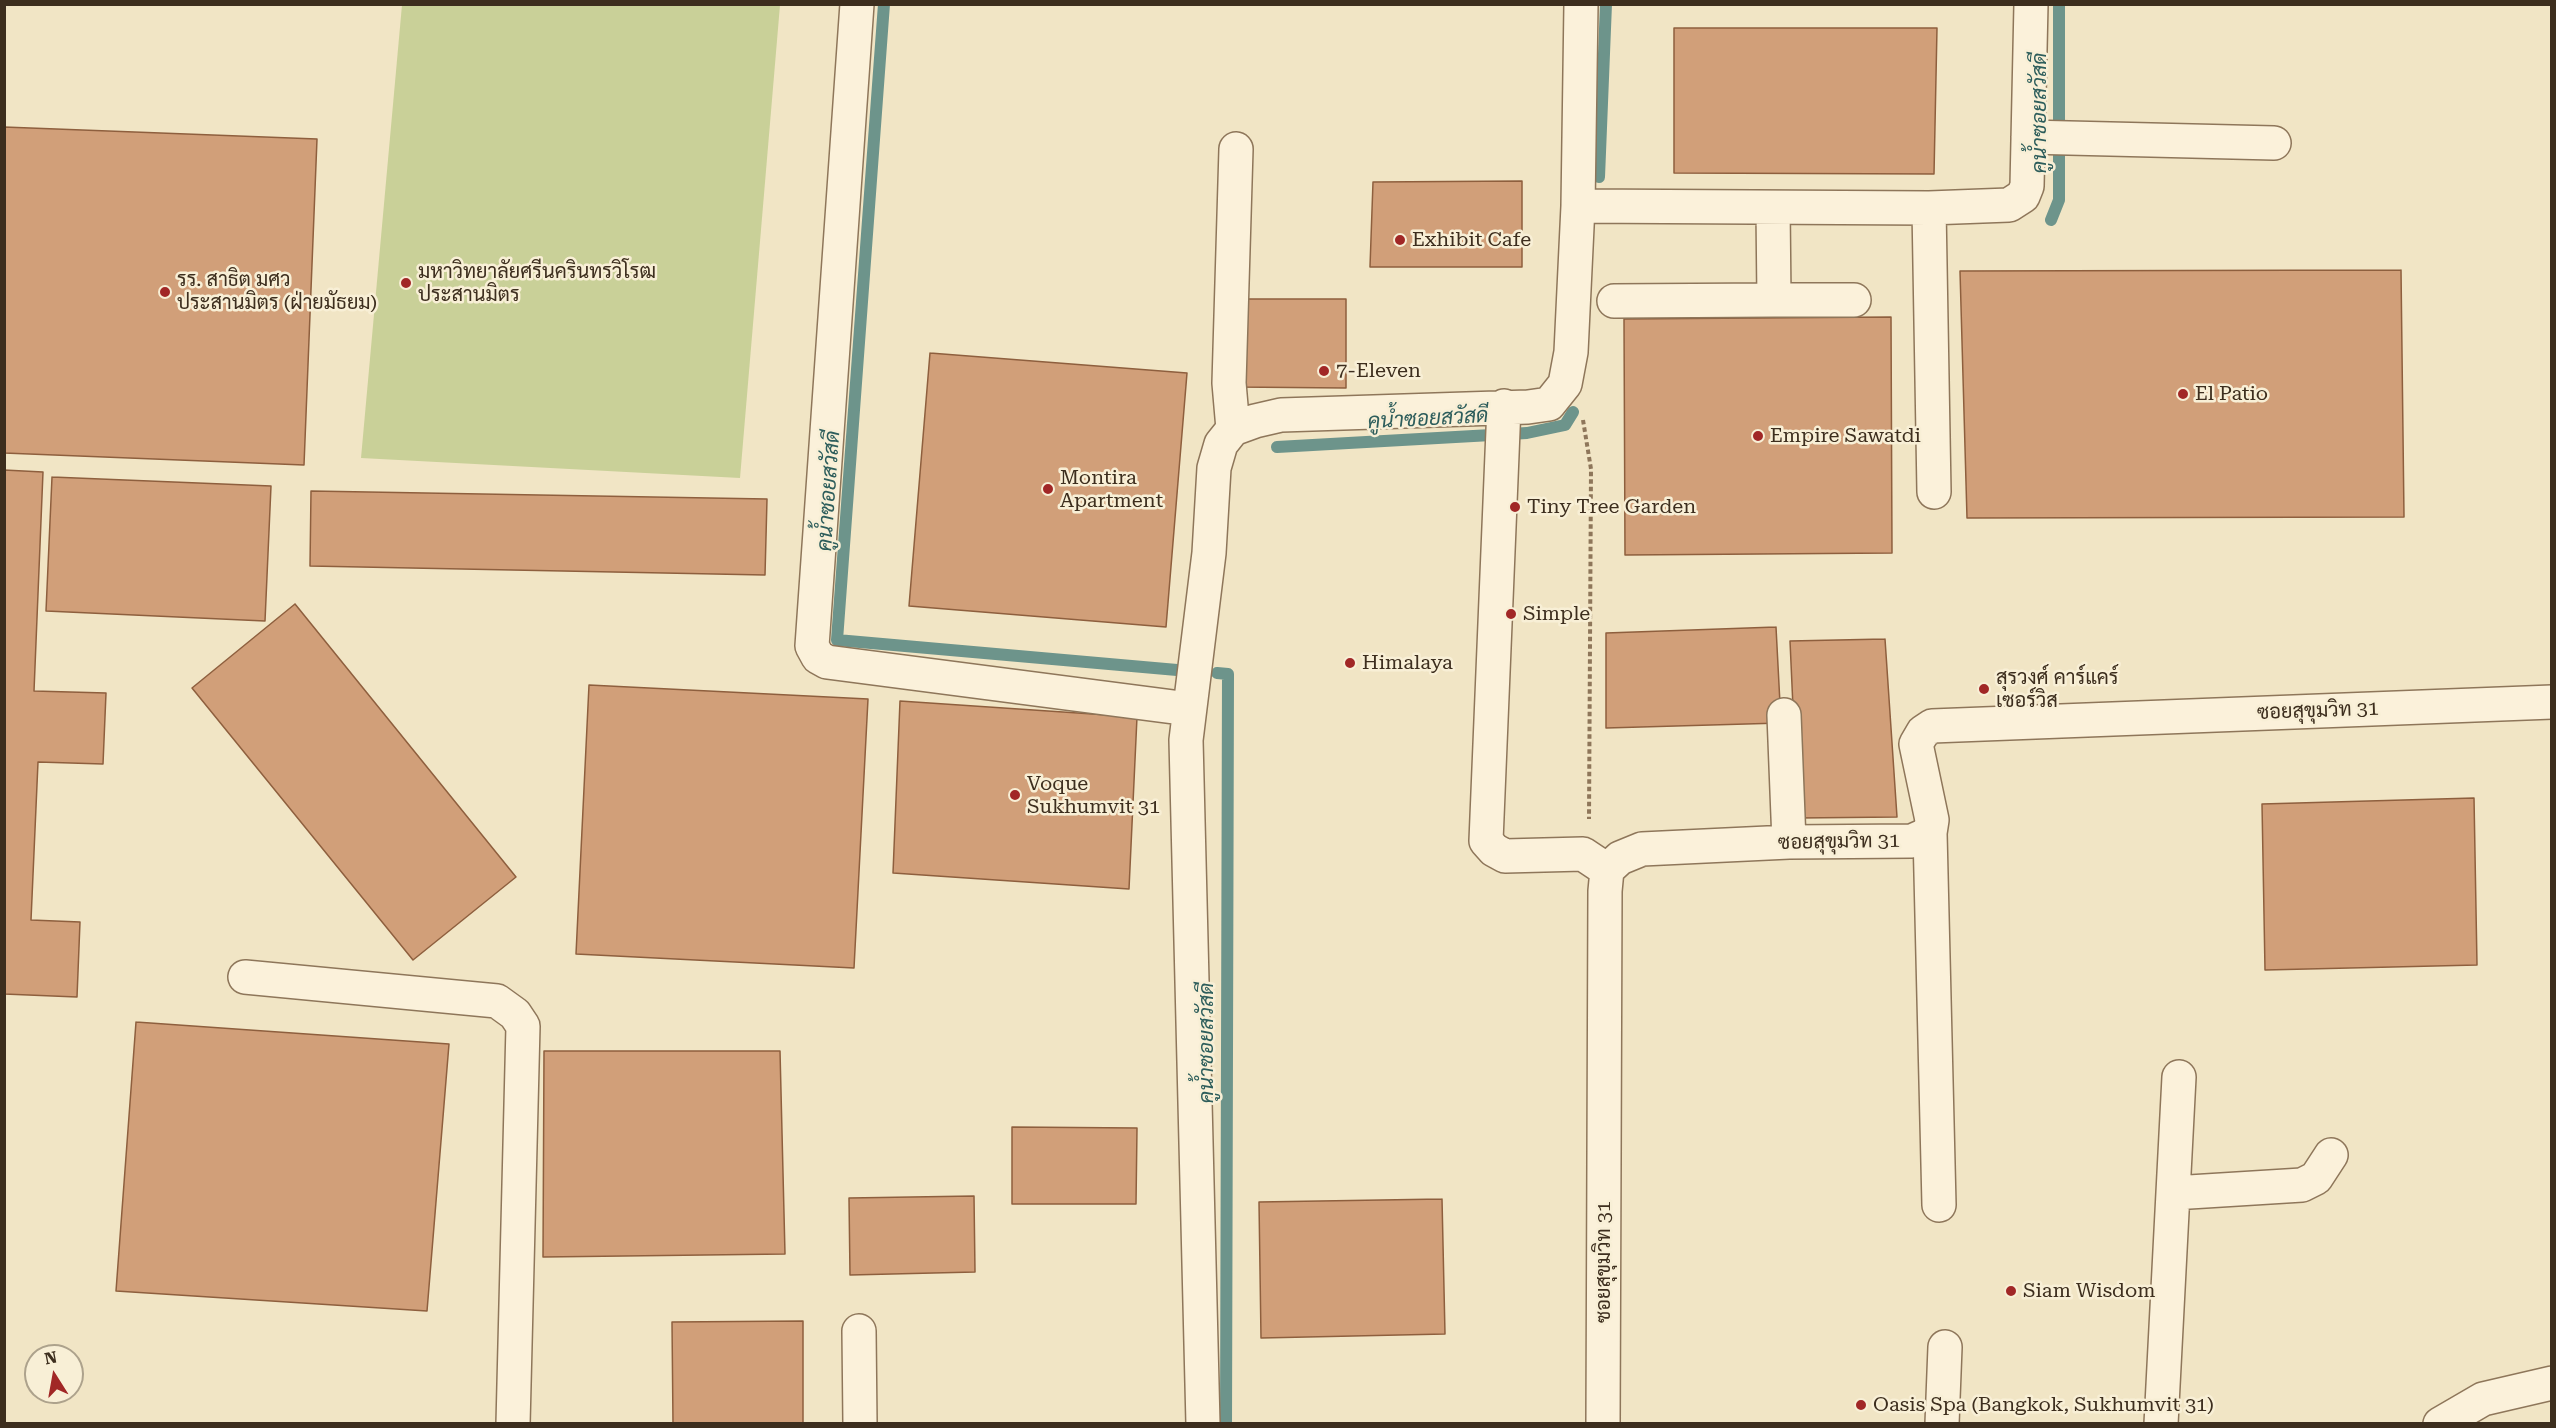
<!DOCTYPE html>
<html>
<head>
<meta charset="utf-8">
<style>
	body { margin:0 }
	#map { position:relative; width:2556px; height:1428px; overflow:hidden; background:#f1e5c5; font-family:"Roboto Serif",serif }
	canvas { display:block }
	.frame { position:absolute; inset:0; border:6px solid #3d2e1e; pointer-events:none }
	.north { position:absolute; left:24px; top:1344px; width:60px; height:60px; box-sizing:border-box; background:#f8efd6; border:2px solid #ada28c; border-radius:50%; rotate:349deg; font-size:16px; font-weight:700; line-height:24px; text-align:center; color:#3d2e1e }
	.north::after { content:''; display:block; margin:auto; width:21px; height:27px; background:#a12726; clip-path:polygon(50% 0,100% 100%,50% 72%,0 100%) }
</style>
</head>
<body>
<div id="map">
<canvas width="2556" height="1428"></canvas>
<div class="frame"></div>
<div class="north">N</div>
</div>
<script>
const ctx = document.querySelector('canvas').getContext('2d');
ctx.lineJoin = 'round';
function fill(path, color) { ctx.fillStyle = color; ctx.fill(path, 'evenodd'); }
const shape = rows => new Path2D(rows.map(r => 'M' + r).join(''));
function strokePath(path, color, width, dash) { ctx.strokeStyle = color; ctx.lineWidth = width; ctx.lineCap = dash ? 'butt' : 'round'; ctx.setLineDash(dash || []); ctx.stroke(path); }
function write(font, color, halo, rows, align = 'center') {
  ctx.font = font + ' "Roboto Serif",Sarabun,serif'; ctx.lineWidth = 5; ctx.setLineDash([]); ctx.textBaseline = 'middle'; ctx.strokeStyle = halo; ctx.fillStyle = color; for (const [text, x, y, turn = 0] of rows) {
    ctx.save(); ctx.translate(x, y); ctx.rotate((+turn || 0) * Math.PI / 180); ctx.textAlign = isNaN(turn) ? turn : align; if (halo) ctx.strokeText(text, 0, 0); ctx.fillText(text, 0, 0); ctx.restore();
  }
}
const green = shape([
	[402,5,780,5,740,478,361,458]
]);
const stream = shape([
	[884,4,837,640,1177,670],
	[1599,177,1606,4],
	[2051,220,2059,200,2059,4],
	[1277,447,1527,433,1565,425,1573,412],
	[1217,673,1228,674,1226,1424]
]);
const building = shape([
	[1674,28,1937,28,1934,174,1674,173,1674,28],
	[4,127,317,139,304,465,4,453,4,127],
	[1522,181,1522,267,1370,267,1373,182,1522,181],
	[2401,270,2404,517,1967,518,1960,271,2401,270],
	[1237,299,1346,299,1346,388,1235,387,1237,299],
	[1891,317,1892,553,1625,555,1624,319,1891,317],
	[930,353,1187,373,1166,627,909,606,930,353],
	[4,470,43,472,34,691,106,693,103,764,38,762,31,920,80,922,77,997,4,994,4,470],
	[52,477,271,486,265,621,46,611,52,477],
	[311,491,767,499,765,575,310,566,311,491],
	[295,604,516,877,413,960,192,688,295,604],
	[1776,627,1781,723,1606,728,1606,633,1776,627],
	[1885,639,1897,817,1798,818,1790,641,1885,639],
	[589,685,868,699,854,968,576,954,589,685],
	[900,701,1137,717,1129,889,893,873,900,701],
	[2474,798,2477,965,2265,970,2262,804,2474,798],
	[136,1022,449,1044,427,1311,116,1291,136,1022],
	[544,1051,780,1051,785,1254,543,1257,544,1051],
	[1012,1127,1137,1128,1136,1204,1012,1204,1012,1127],
	[974,1196,975,1272,850,1275,849,1198,974,1196],
	[1442,1199,1445,1334,1261,1338,1259,1202,1442,1199],
	[803,1321,803,1424,673,1424,672,1322,803,1321]
]);
const path = shape([
	[1583,420,1591,469,1589,819]
]);
const minor = shape([
	[857,4,812,646,818,657,827,662,1189,709],
	[2028,137,2274,143],
	[1578,206,1929,208,2009,205,2023,196,2027,186,2031,4],
	[1929,208,1934,492],
	[1774,300,1854,300],
	[1614,301,1774,300,1773,208],
	[1504,406,1486,841,1494,850,1505,856,1583,854,1607,870],
	[1233,429,1229,383,1236,149],
	[1784,715,1789,842],
	[1930,833,1939,1205],
	[245,977,497,1001,515,1014,523,1026,513,1424],
	[2173,1193,2302,1185,2316,1178,2331,1155],
	[859,1331,860,1424],
	[1203,1424,1186,740,1209,553,1214,468,1221,444,1233,429,1255,421,1281,415,1528,407,1549,404,1565,384,1571,352,1578,206,1581,4],
	[1603,1424,1605,891,1607,870,1620,858,1642,849,1789,842,1912,841,1930,833,1932,820,1916,744,1923,732,1932,726,2552,702],
	[1942,1424,1945,1347],
	[2161,1424,2179,1077],
	[2440,1424,2483,1399,2552,1383]
]);
const markers = [
	[1400,240,6,"#a12726"],
	[406,283,6,"#a12726"],
	[165,292,6,"#a12726"],
	[1324,371,6,"#a12726"],
	[2183,394,6,"#a12726"],
	[1758,436,6,"#a12726"],
	[1048,489,6,"#a12726"],
	[1515,507,6,"#a12726"],
	[1511,614,6,"#a12726"],
	[1350,663,6,"#a12726"],
	[1984,689,6,"#a12726"],
	[1015,795,6,"#a12726"],
	[2011,1291,6,"#a12726"],
	[1861,1405,6,"#a12726"]
];
const poiNames = [
	["Exhibit Cafe",1412,240],
	["มหาวิทยาลัยศรีนครินทรวิโรฒ",418,272],
	["ประสานมิตร",418,295],
	["รร. สาธิต มศว",177,280],
	["ประสานมิตร (ฝ่ายมัธยม)",177,303],
	["7-Eleven",1336,371],
	["El Patio",2195,394],
	["Empire Sawatdi",1770,436],
	["Montira",1060,478],
	["Apartment",1060,501],
	["Tiny Tree Garden",1527,507],
	["Simple",1523,614],
	["Himalaya",1362,663],
	["สุรวงศ์ คาร์แคร์",1996,678],
	["เซอร์วิส",1996,701],
	["Voque",1027,784],
	["Sukhumvit 31",1027,807],
	["Siam Wisdom",2023,1291],
	["Oasis Spa (Bangkok, Sukhumvit 31)",1873,1405]
];
const streetNames = [
	["ซอยสุขุมวิท 31",2318,711,-2],
	["ซอยสุขุมวิท 31",1839,842,-1],
	["ซอยสุขุมวิท 31",1604,1262,-90]
];
const waterNames = [
	["คูน้ำซอยสวัสดี",2040,113,-90],
	["คูน้ำซอยสวัสดี",1428,419,-3],
	["คูน้ำซอยสวัสดี",829,491,-86],
	["คูน้ำซอยสวัสดี",1207,1043,-90]
];
fill(green, '#c9d098');
strokePath(stream, '#6d948b', 12);
fill(building, '#d19f79');
strokePath(building, '#8e5f3e', 1.5);
strokePath(minor, '#8e765a', 36);
strokePath(path, '#8e765a', 4, [4.5, 3]);
strokePath(minor, '#fbf1da', 33);
for (const [x, y, r, color] of markers) { const dot = new Path2D(); dot.arc(x, y, r, 0, 2 * Math.PI); ctx.fillStyle = color; ctx.fill(dot); strokePath(dot, '#f8efd6', 2); }
write('20px', '#3d2e1e', '#f8efd6', poiNames, 'left');
write('20px', '#3d2e1e', '#f8efd6', streetNames);
write('italic 21px', '#2d5d5b', '#f8efd6', waterNames);
</script>
</body>
</html>
